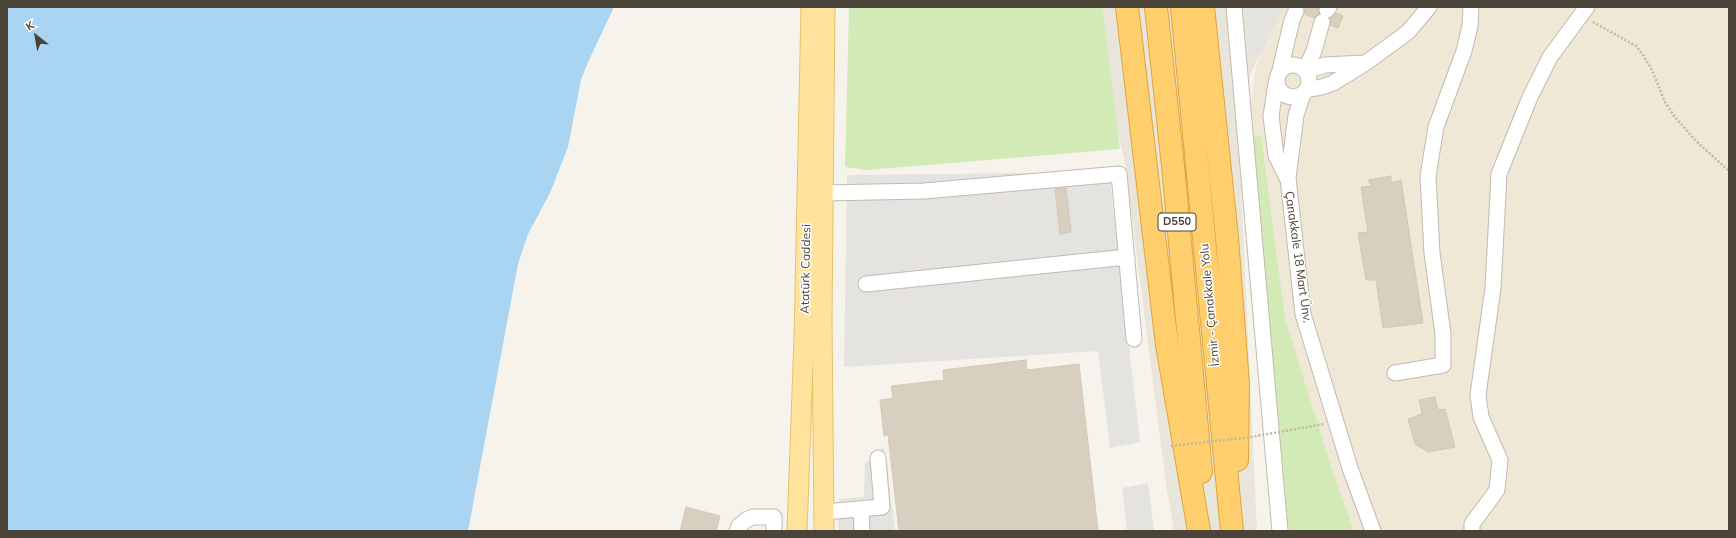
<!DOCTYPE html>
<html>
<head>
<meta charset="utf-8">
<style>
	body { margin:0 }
	#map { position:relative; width:1736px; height:538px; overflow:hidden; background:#f6f3ec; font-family:Mulish,sans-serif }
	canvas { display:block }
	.frame { position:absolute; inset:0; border:8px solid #4b4439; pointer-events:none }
	.north { position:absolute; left:16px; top:16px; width:40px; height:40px; -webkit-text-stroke:3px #fff; paint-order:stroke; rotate:329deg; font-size:11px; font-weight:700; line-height:16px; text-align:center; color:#4b4439 }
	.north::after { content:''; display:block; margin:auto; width:14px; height:18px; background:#4b4439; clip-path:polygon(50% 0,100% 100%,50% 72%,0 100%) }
</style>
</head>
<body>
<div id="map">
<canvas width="1736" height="538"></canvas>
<div class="frame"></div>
<div class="north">K</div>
</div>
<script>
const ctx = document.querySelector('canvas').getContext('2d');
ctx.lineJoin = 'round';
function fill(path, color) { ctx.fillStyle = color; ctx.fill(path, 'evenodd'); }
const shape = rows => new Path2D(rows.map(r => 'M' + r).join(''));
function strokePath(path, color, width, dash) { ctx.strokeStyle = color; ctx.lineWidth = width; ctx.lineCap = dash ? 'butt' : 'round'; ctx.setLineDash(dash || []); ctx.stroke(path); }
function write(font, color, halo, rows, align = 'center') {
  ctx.font = font + ' Mulish,sans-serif'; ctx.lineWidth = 3; ctx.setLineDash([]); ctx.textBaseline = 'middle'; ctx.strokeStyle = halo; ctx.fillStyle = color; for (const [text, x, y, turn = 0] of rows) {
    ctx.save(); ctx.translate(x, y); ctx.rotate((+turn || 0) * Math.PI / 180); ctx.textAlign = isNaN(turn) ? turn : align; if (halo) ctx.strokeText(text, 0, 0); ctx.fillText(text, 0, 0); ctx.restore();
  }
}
const residential = shape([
	[1089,7,1285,7,1235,103,1241,187,1257,531,1174,531,1166,484,1125,163]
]);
const education = shape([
	[1284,7,1729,7,1729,531,1272,531,1249,122,1256,66]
]);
const green = shape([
	[849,7,1102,7,1120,149,867,170,845,167],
	[1250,135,1261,136,1285,319,1333,473,1354,531,1288,531,1262,313]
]);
const parking = shape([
	[1244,7,1283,7,1261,55,1251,57,1247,40],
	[1109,172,1140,442,1110,448,1098,351,844,367,847,175],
	[884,446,895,531,838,531,839,499,864,497,865,463],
	[1148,483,1154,531,1127,531,1122,488]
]);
const water = shape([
	[7,7,614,7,588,62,581,80,568,147,550,193,528,234,518,264,468,531,7,531]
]);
const building = shape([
	[1304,7,1319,7,1319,14,1314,18,1304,14,1304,7],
	[1336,13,1343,16,1338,28,1330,25,1330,18,1336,13],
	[1391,176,1391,183,1401,180,1423,323,1383,328,1376,280,1366,280,1358,233,1368,232,1361,187,1372,186,1368,180,1391,176],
	[1066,188,1071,232,1060,234,1055,189,1066,188],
	[1026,360,1027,370,1079,364,1098,531,899,531,888,435,884,436,880,400,893,398,891,386,944,380,943,370,1026,360],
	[1435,397,1438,410,1445,409,1455,447,1428,452,1415,444,1408,419,1422,414,1419,400,1435,397],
	[686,507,720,516,716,531,680,531,686,507]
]);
const path = shape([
	[1593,22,1636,46,1643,55,1652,70,1665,102,1674,116,1696,141,1729,171]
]);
const minor = shape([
	[1234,7,1280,531],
	[1327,10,1329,7],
	'1277 81a16 16 0 1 1 32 0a16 16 0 1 1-32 0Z',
	[1280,70,1292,20,1296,11],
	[1305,70,1314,51,1322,22],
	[1306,71,1325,65,1364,63],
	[1276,83,1271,116,1276,156,1287,178],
	[1306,90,1322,87,1333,83,1367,62,1408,32,1429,7],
	[1303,94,1296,115,1288,178,1303,314,1350,468,1373,531],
	[824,193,924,191,1119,174,1134,339],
	[866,284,1127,257],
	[1395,373,1443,365,1443,334,1432,253,1428,176,1436,127,1464,51,1470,26,1471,7],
	[861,509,862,531],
	[824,512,882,507,878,458],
	[737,531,739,526,746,520,753,517,774,517,774,531],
	[1472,531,1472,524,1497,490,1500,460,1481,417,1478,395,1493,288,1499,174,1530,97,1550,57,1587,7]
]);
const major = shape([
	[797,531,804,338,811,7],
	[824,531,822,319,825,7]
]);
const highway = shape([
	[1127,7,1167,345,1199,531],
	[1156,7,1173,166,1201,472],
	[1182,7,1232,531],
	[1203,7,1227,238,1238,385,1237,460]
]);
const pathBridge = shape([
	[1171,446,1251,437,1324,424]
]);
const shields = [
	[1177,222,38]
];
const shieldNames = [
	["D550",1177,222]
];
const streetNames = [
	["Çanakkale 18 Mart Ünv.",1298,257,82],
	["Atatürk Caddesi",806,269,-89],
	["İzmir - Çanakkale Yolu",1210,305,-95]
];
fill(residential, '#eae5da');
fill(education, '#efe8d6');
fill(green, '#d2eab5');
fill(parking, '#e5e3e0');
fill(water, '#a9d4f2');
fill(building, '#d8cfc1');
strokePath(building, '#d3c7b4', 1);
strokePath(minor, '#c2bbae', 17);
strokePath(major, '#e6c16a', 21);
strokePath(highway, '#e0a43c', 24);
strokePath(path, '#c4b79f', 2.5, [2, 2]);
strokePath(minor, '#fff', 15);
strokePath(major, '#ffe39c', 19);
strokePath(highway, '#ffcf6e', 22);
strokePath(pathBridge, '#c4b79f', 2.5, [2, 2]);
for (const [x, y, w] of shields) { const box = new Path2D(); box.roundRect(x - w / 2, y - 9, w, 18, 3); ctx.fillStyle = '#fff'; ctx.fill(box); strokePath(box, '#4b4439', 1); }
write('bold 11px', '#4b4439', null, shieldNames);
write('12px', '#4b4439', '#fff', streetNames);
</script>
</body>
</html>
